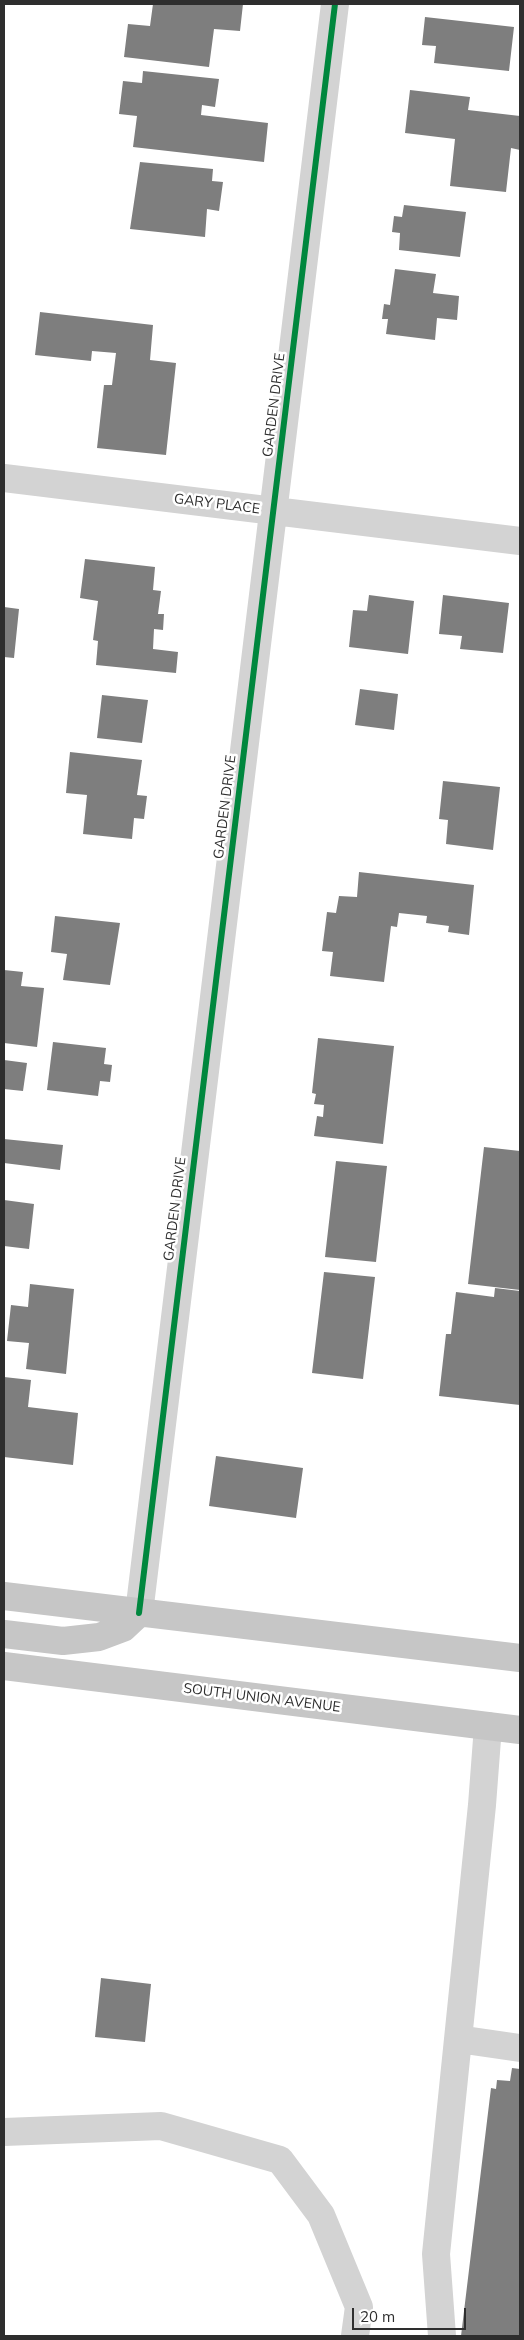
<!DOCTYPE html>
<html>
<head>
<meta charset="utf-8">
<style>
	body { margin:0 }
	#map { position:relative; width:524px; height:2340px; overflow:hidden; background:#fff; font-family:Mulish,sans-serif }
	canvas { display:block }
	.frame { position:absolute; inset:0; border:5px solid #2e2e2e; pointer-events:none }
	.scale { position:absolute; left:352px; top:2308px; width:114px; height:22px; box-sizing:border-box; border:2px solid #2e2e2e; border-top:0; padding-left:6px; font-size:15px; line-height:18px; white-space:nowrap; color:#2e2e2e; -webkit-text-stroke:4px #fff; paint-order:stroke }
</style>
</head>
<body>
<div id="map">
<canvas width="524" height="2340"></canvas>
<div class="frame"></div>
<div class="scale">20 m</div>
</div>
<script>
const ctx = document.querySelector('canvas').getContext('2d');
ctx.lineJoin = 'round';
function fill(path, color) { ctx.fillStyle = color; ctx.fill(path, 'evenodd'); }
const shape = rows => new Path2D(rows.map(r => 'M' + r).join(''));
function strokePath(path, color, width, dash) { ctx.strokeStyle = color; ctx.lineWidth = width; ctx.lineCap = dash ? 'butt' : 'round'; ctx.setLineDash(dash || []); ctx.stroke(path); }
function write(font, color, halo, rows, align = 'center') {
  ctx.font = font + ' Mulish,sans-serif'; ctx.lineWidth = 5; ctx.setLineDash([]); ctx.textBaseline = 'middle'; ctx.strokeStyle = halo; ctx.fillStyle = color; for (const [text, x, y, turn = 0] of rows) {
    ctx.save(); ctx.translate(x, y); ctx.rotate((+turn || 0) * Math.PI / 180); ctx.textAlign = isNaN(turn) ? turn : align; if (halo) ctx.strokeText(text, 0, 0); ctx.fillText(text, 0, 0); ctx.restore();
  }
}
const building = shape([
	[153,4,243,4,240,31,214,29,209,67,124,57,128,24,150,26],
	[425,17,514,27,509,71,434,63,436,46,422,45],
	[143,71,219,79,215,107,202,105,201,115,268,123,264,162,133,147,137,116,119,114,123,81,142,83],
	[410,90,470,97,468,110,520,116,520,150,511,148,506,192,450,186,455,139,405,133],
	[140,162,213,169,212,181,223,182,219,211,207,209,205,237,130,229],
	[404,205,466,212,460,257,399,250,400,233,392,232,394,216,402,217],
	[395,269,436,274,433,293,459,296,457,320,437,318,435,340,386,334,388,319,382,319,384,304,390,305],
	[40,312,153,325,150,360,176,363,166,455,97,448,104,385,112,385,116,353,92,351,91,361,35,355],
	[85,559,155,567,153,590,161,591,158,614,164,614,163,630,154,629,153,649,178,652,176,673,96,665,98,641,93,640,98,601,80,598],
	[369,595,414,601,408,654,349,647,353,610,367,611],
	[443,595,509,603,503,653,460,649,462,636,439,634],
	[4,607,19,609,14,658,4,657],
	[360,689,398,694,394,730,355,725],
	[102,695,148,700,142,743,97,738],
	[70,752,142,760,137,795,147,796,144,819,134,818,132,839,83,834,87,795,66,793],
	[443,781,500,787,493,850,446,844,448,820,439,819],
	[359,872,474,885,469,935,448,932,449,926,426,923,427,916,399,913,397,927,391,926,384,982,330,976,333,952,322,951,327,912,336,913,339,896,357,897],
	[55,916,120,923,110,985,63,980,67,954,51,952],
	[4,970,23,972,21,986,44,988,37,1047,4,1043],
	[318,1038,394,1046,383,1144,314,1136,317,1116,323,1117,324,1105,314,1104,316,1094,312,1093],
	[53,1042,106,1048,104,1064,112,1065,110,1082,100,1081,98,1096,47,1090],
	[4,1060,27,1063,23,1091,4,1089],
	[4,1139,63,1145,60,1170,4,1163],
	[484,1147,520,1151,520,1290,468,1284],
	[336,1161,387,1166,376,1262,325,1257],
	[4,1200,34,1204,29,1249,4,1246],
	[324,1272,375,1277,363,1379,312,1373],
	[30,1284,74,1289,66,1374,26,1369,29,1343,7,1341,11,1305,28,1307],
	[495,1288,520,1291,520,1405,439,1396,446,1334,451,1334,456,1292,494,1297],
	[4,1377,31,1380,28,1407,78,1413,73,1465,4,1457],
	[216,1456,303,1468,296,1518,209,1506],
	[101,1978,151,1984,145,2042,95,2037],
	[512,2068,520,2069,520,2336,461,2336,491,2088,496,2089,497,2080,510,2081]
]);
const minor = shape([
	[4,478,520,541],
	[139,1613,335,4],
	[458,2039,520,2048],
	[4,2132,161,2126,280,2160,321,2215,359,2307,355,2336],
	[442,2336,436,2254,482,1805,488,1726]
]);
const major = shape([
	[4,1596,520,1658],
	[4,1634,63,1641,99,1637,123,1628,139,1613],
	[4,1666,520,1730]
]);
const cycleway = shape([
	[139,1613,335,4]
]);
const streetNames = [
	["GARDEN DRIVE",274,405,-83],
	["GARY PLACE",217,504,7],
	["GARDEN DRIVE",225,807,-83],
	["GARDEN DRIVE",175,1209,-83],
	["SOUTH UNION AVENUE",262,1698,7]
];
fill(building, '#7e7e7e');
strokePath(minor, '#d3d3d3', 28);
strokePath(major, '#c6c6c6', 28);
strokePath(cycleway, '#00873e', 6);
write('14px', '#2e2e2e', '#fff', streetNames);
</script>
</body>
</html>
